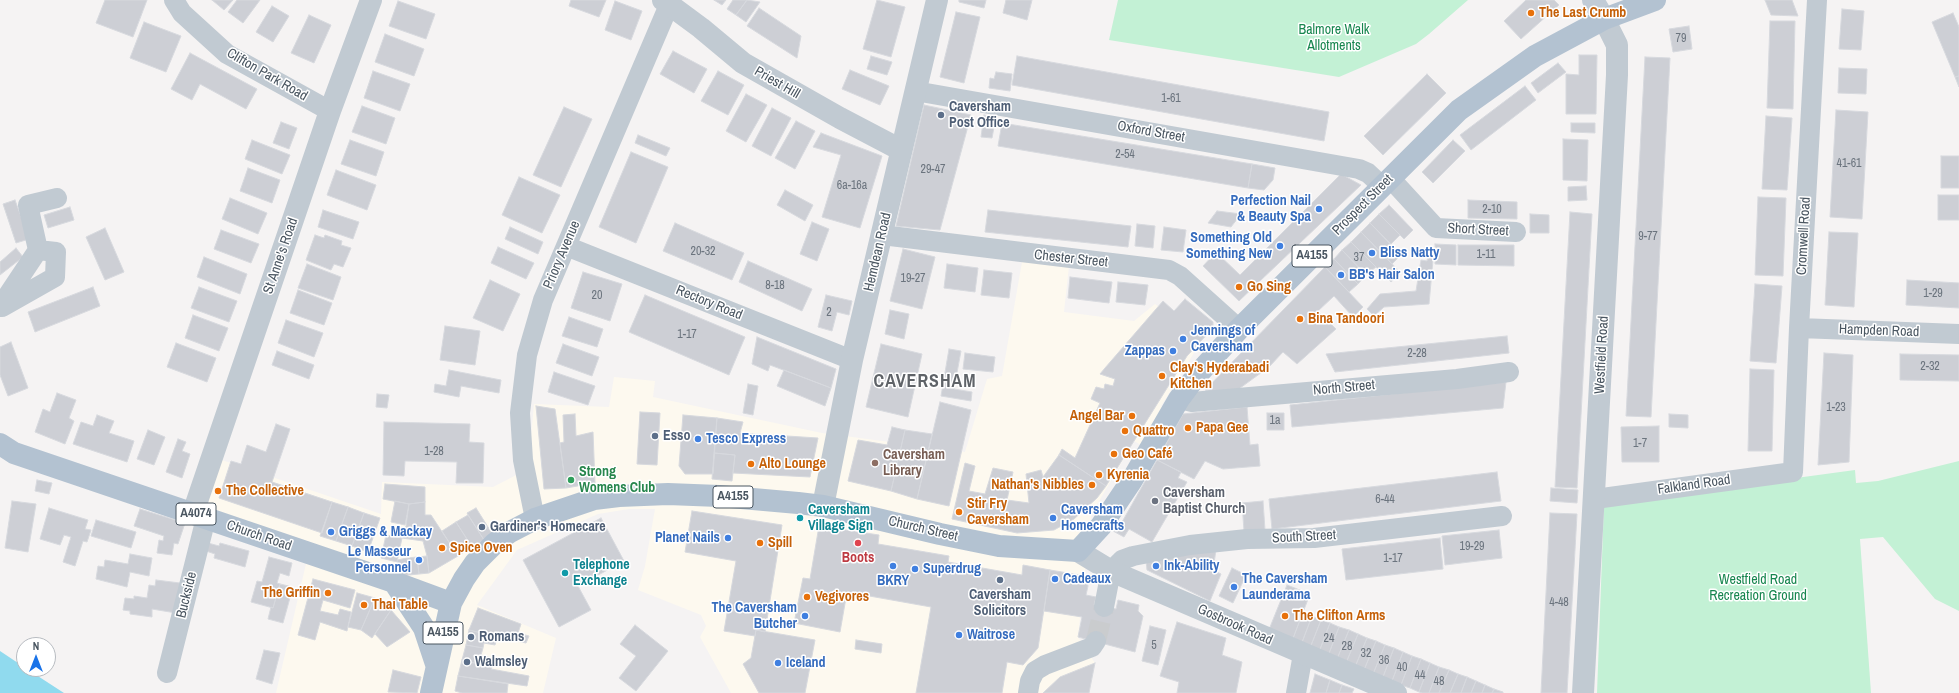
<!DOCTYPE html>
<html>
<head>
<meta charset="utf-8">
<style>
	body { margin:0 }
	#map { position:relative; width:1959px; height:693px; overflow:hidden; background:#f5f3f3; font-family:"Archivo Narrow",sans-serif }
	canvas { display:block }
	.north { position:absolute; left:16px; top:637px; width:40px; height:40px; box-sizing:border-box; background:#fff; border:1px solid #b7bbc0; border-radius:50%; rotate:0deg; font-size:11px; font-weight:700; line-height:16px; text-align:center; color:#4a5661 }
	.north::after { content:''; display:block; margin:auto; width:14px; height:18px; background:#1a73e8; clip-path:polygon(50% 0,100% 100%,50% 72%,0 100%) }
</style>
</head>
<body>
<div id="map">
<canvas width="1959" height="693"></canvas>
<div class="north">N</div>
</div>
<script>
const ctx = document.querySelector('canvas').getContext('2d');
ctx.lineJoin = 'round';
function fill(path, color) { ctx.fillStyle = color; ctx.fill(path, 'evenodd'); }
const shape = rows => new Path2D(rows.map(r => 'M' + r).join(''));
function strokePath(path, color, width, dash) { ctx.strokeStyle = color; ctx.lineWidth = width; ctx.lineCap = dash ? 'butt' : 'round'; ctx.setLineDash(dash || []); ctx.stroke(path); }
function write(font, color, halo, rows, align = 'center') {
  ctx.font = font + ' "Archivo Narrow",sans-serif'; ctx.lineWidth = 3; ctx.setLineDash([]); ctx.textBaseline = 'middle'; ctx.strokeStyle = halo; ctx.fillStyle = color; for (const [text, x, y, turn = 0] of rows) {
    ctx.save(); ctx.translate(x, y); ctx.rotate((+turn || 0) * Math.PI / 180); ctx.textAlign = isNaN(turn) ? turn : align; if (halo) ctx.strokeText(text, 0, 0); ctx.fillText(text, 0, 0); ctx.restore();
  }
}
const commercial = shape([
	[1022,262,1069,266,1064,312,1134,321,1155,304,1202,340,1161,406,1205,429,1180,467,1134,441,1091,515,1078,637,1095,663,1089,693,731,693,700,637,706,626,701,615,638,590,645,566,655,509,629,509,598,514,517,550,477,605,556,638,543,693,276,693,311,542,213,512,207,497,219,459,381,514,382,482,493,487,528,469,534,404,609,407,614,377,655,381,653,397,822,433,965,452,987,379,1002,376]
]);
const green = shape([
	[1118,0,1468,0,1429,34,1416,44,1339,77,1109,40],
	[1959,461,1959,611,1935,599,1883,537,1860,539,1871,693,1597,693,1604,504,1855,470,1856,483,1878,481]
]);
const water = shape([
	[0,651,24,667,24,669,27,669,64,693,0,693]
]);
const building = shape([
	[105,0,147,0,133,37,96,23,105,0],
	[212,0,233,0,224,10,212,0],
	[237,0,260,0,243,23,228,12,237,0],
	[571,0,606,0,599,17,569,6,571,0],
	[714,0,726,0,722,5,714,0],
	[733,0,747,0,736,15,727,9,733,0],
	[747,0,760,2,746,22,736,15,747,0],
	[877,0,905,7,891,57,863,49,877,0],
	[959,0,986,0,984,8,959,2,959,0],
	[1006,0,1032,0,1027,20,1003,13,1006,0],
	[1526,0,1554,0,1559,5,1521,39,1504,21,1526,0],
	[1765,0,1792,0,1798,16,1771,15,1765,0],
	[398,1,435,14,426,39,389,26,398,1],
	[615,1,642,11,631,40,605,30,615,1],
	[272,6,289,16,273,42,256,32,272,6],
	[759,8,801,36,797,58,747,26,759,8],
	[1842,9,1864,11,1861,50,1839,49,1842,9],
	[956,12,980,17,964,83,940,77,956,12],
	[1953,13,1959,27,1959,76,1955,77,1932,22,1953,13],
	[309,15,331,25,314,63,291,53,309,15],
	[1770,21,1795,21,1793,109,1767,108,1770,21],
	[144,22,181,36,166,72,130,58,144,22],
	[1689,26,1692,49,1673,52,1669,29,1689,26],
	[385,34,424,49,414,76,375,62,385,34],
	[673,51,707,69,694,93,660,74,673,51],
	[190,53,257,89,246,109,200,84,192,100,171,89,190,53],
	[1579,55,1597,55,1596,114,1566,114,1566,74,1579,75,1579,55],
	[871,56,892,62,887,75,867,69,871,56],
	[1017,56,1329,112,1324,141,1012,85,1017,56],
	[1645,57,1670,58,1651,417,1626,416,1645,57],
	[1558,63,1566,72,1538,93,1531,83,1558,63],
	[1839,68,1867,69,1866,94,1838,93,1839,68],
	[850,70,889,86,880,105,842,89,850,70],
	[373,71,410,84,400,111,364,98,373,71],
	[718,71,744,85,728,115,701,101,718,71],
	[996,72,1012,74,1010,91,989,88,990,78,994,79,996,72],
	[1427,74,1446,93,1383,155,1364,136,1427,74],
	[1959,76,1959,87,1955,77,1959,76],
	[1525,86,1536,100,1471,150,1460,135,1525,86],
	[746,94,767,105,746,142,726,131,746,94],
	[924,105,971,115,940,230,896,226,924,105],
	[362,106,395,118,386,144,352,132,362,106],
	[564,107,592,119,561,187,533,175,564,107],
	[772,108,791,118,771,156,752,146,772,108],
	[1836,110,1868,112,1862,219,1830,217,1836,110],
	[984,115,996,117,992,138,981,137,984,115],
	[1766,116,1792,118,1787,190,1762,189,1766,116],
	[796,121,815,131,795,169,775,158,796,121],
	[281,122,297,128,289,149,273,143,281,122],
	[1002,123,1252,164,1248,188,998,146,1002,123],
	[1571,123,1595,123,1595,133,1571,132,1571,123],
	[821,133,882,156,860,228,822,217,841,155,813,147,821,133],
	[638,135,670,148,666,156,635,143,638,135],
	[1563,139,1588,140,1587,181,1563,180,1563,139],
	[252,140,290,155,282,174,245,159,252,140],
	[350,140,384,152,376,176,341,164,350,140],
	[1453,140,1465,151,1433,183,1422,172,1453,140],
	[631,152,668,167,636,243,599,227,631,152],
	[1941,156,1959,156,1959,188,1941,188,1941,156],
	[1252,164,1275,168,1273,180,1264,190,1248,188,1252,164],
	[248,168,280,180,272,203,240,191,248,168],
	[336,170,376,185,367,210,327,195,336,170],
	[1341,174,1361,185,1239,301,1203,266,1216,252,1240,275,1341,174],
	[519,177,560,195,542,233,502,215,519,177],
	[1586,186,1587,200,1568,201,1568,187,1586,186],
	[785,190,813,205,805,221,777,205,785,190],
	[1938,195,1959,195,1959,220,1938,220,1938,195],
	[1758,197,1786,198,1783,276,1755,275,1758,197],
	[230,198,267,213,258,234,222,219,230,198],
	[15,200,29,239,16,243,3,204,15,200],
	[1468,200,1517,202,1517,219,1468,218,1468,200],
	[1389,205,1413,230,1404,239,1379,214,1389,205],
	[70,207,74,220,48,228,44,215,70,207],
	[323,210,359,222,353,239,318,227,323,210],
	[988,210,1131,226,1128,247,985,232,988,210],
	[1217,211,1241,214,1231,227,1208,223,1217,211],
	[1570,212,1592,214,1577,488,1555,487,1570,212],
	[1379,214,1400,235,1391,244,1370,223,1379,214],
	[1530,214,1549,215,1549,233,1530,233,1530,214],
	[812,222,829,229,817,261,800,254,812,222],
	[675,223,744,253,732,280,663,251,675,223],
	[1370,223,1401,255,1392,264,1361,232,1370,223],
	[1137,224,1155,226,1153,248,1135,246,1137,224],
	[510,227,543,242,538,254,505,239,510,227],
	[1164,227,1186,230,1183,252,1161,250,1164,227],
	[105,228,124,272,105,280,86,237,105,228],
	[221,230,259,244,251,263,214,249,221,230],
	[1361,232,1401,273,1391,282,1351,242,1361,232],
	[1829,232,1858,233,1854,307,1825,305,1829,232],
	[315,235,324,238,325,235,342,241,341,245,351,248,343,267,334,264,331,270,306,260,315,235],
	[1351,242,1376,267,1366,275,1342,250,1351,242],
	[1435,244,1456,245,1456,265,1435,264,1435,244],
	[1458,245,1514,245,1514,266,1458,265,1458,245],
	[498,247,534,263,526,279,491,263,498,247],
	[16,248,23,257,0,275,0,262,16,248],
	[1429,248,1434,249,1429,304,1384,307,1374,316,1367,309,1380,294,1416,291,1421,260,1427,261,1429,248],
	[903,249,935,257,922,309,890,301,903,249],
	[1342,250,1366,275,1358,284,1334,259,1342,250],
	[204,257,247,274,240,294,197,277,204,257],
	[1334,259,1358,284,1349,292,1325,267,1334,259],
	[748,261,812,289,802,311,739,282,748,261],
	[307,264,341,277,333,300,298,288,307,264],
	[947,264,978,268,975,292,944,288,947,264],
	[1325,267,1363,307,1353,317,1334,296,1318,311,1336,329,1297,364,1283,352,1269,367,1236,391,1214,393,1205,390,1325,267],
	[984,270,1012,273,1009,298,981,295,984,270],
	[583,272,622,284,610,321,571,308,583,272],
	[1070,277,1112,282,1109,303,1068,298,1070,277],
	[490,280,520,294,503,331,473,318,490,280],
	[1907,280,1959,283,1959,308,1906,305,1907,280],
	[1118,282,1148,285,1145,305,1116,302,1118,282],
	[1755,284,1782,286,1776,363,1750,361,1755,284],
	[93,287,100,306,35,332,28,312,93,287],
	[199,287,237,301,229,322,191,308,199,287],
	[298,290,332,303,324,325,290,313,298,290],
	[645,295,745,337,729,375,629,332,645,295],
	[826,295,852,301,849,315,837,312,832,331,818,327,826,295],
	[1185,299,1213,322,1213,328,1187,356,1106,486,1059,455,1062,449,1075,458,1100,403,1091,399,1096,387,1104,389,1105,384,1113,386,1115,379,1100,374,1105,368,1163,301,1174,311,1185,299],
	[890,310,909,314,904,339,885,334,890,310],
	[193,315,228,328,219,351,185,338,193,315],
	[569,317,603,329,597,347,562,336,569,317],
	[286,320,323,333,314,357,278,343,286,320],
	[445,326,480,331,475,365,440,360,445,326],
	[1507,336,1509,353,1335,372,1326,354,1507,336],
	[757,337,836,369,831,388,770,365,768,371,752,364,757,337],
	[11,342,28,388,8,396,0,375,0,347,11,342],
	[176,343,216,358,207,382,167,367,176,343],
	[563,344,599,357,592,376,556,363,563,344],
	[881,344,922,354,908,417,866,407,881,344],
	[949,349,961,351,954,389,972,392,971,401,941,396,949,349],
	[277,351,314,365,309,379,272,365,277,351],
	[965,353,995,357,993,372,963,369,965,353],
	[1824,353,1853,355,1849,462,1818,465,1824,353],
	[1900,354,1959,355,1959,381,1900,380,1900,354],
	[1750,369,1774,370,1772,451,1748,451,1750,369],
	[449,370,501,380,499,393,461,386,459,397,434,392,435,384,446,386,449,370],
	[784,370,831,388,825,406,777,386,784,370],
	[554,372,595,386,588,405,548,392,554,372],
	[1506,382,1503,408,1292,427,1290,405,1506,382],
	[748,384,758,386,753,415,743,413,748,384],
	[57,393,76,400,69,418,74,421,65,444,35,432,43,409,50,412,57,393],
	[377,394,389,395,387,408,376,407,377,394],
	[940,402,971,410,949,506,917,499,940,402],
	[536,406,555,409,566,488,544,489,536,406],
	[1247,407,1250,445,1258,444,1260,466,1223,469,1205,461,1194,479,1157,460,1183,414,1247,407],
	[640,412,660,413,657,465,637,464,640,412],
	[1267,413,1284,413,1284,430,1267,430,1267,413],
	[575,414,576,436,593,432,595,483,566,488,560,443,564,442,563,415,575,414],
	[1669,414,1688,415,1688,428,1669,427,1669,414],
	[97,415,114,421,109,433,134,441,127,462,73,444,81,422,93,426,97,415],
	[683,415,717,418,713,474,685,474,679,466,683,415],
	[717,418,743,422,740,433,818,438,810,477,733,473,735,455,714,453,717,418],
	[384,422,470,424,469,442,484,443,483,483,456,483,457,462,405,461,404,476,383,475,384,422],
	[276,424,290,429,272,482,332,502,322,533,219,498,231,461,241,464,247,445,266,452,276,424],
	[1659,426,1659,462,1622,462,1621,427,1659,426],
	[892,427,905,430,891,491,848,481,858,440,887,445,892,427],
	[148,430,165,437,154,465,137,459,148,430],
	[905,430,932,434,917,499,891,491,905,430],
	[178,439,186,442,182,451,190,454,182,478,166,472,178,439],
	[714,453,735,455,732,481,712,479,714,453],
	[1059,455,1106,486,1097,498,1074,519,1054,530,1017,533,952,519,965,463,975,466,969,491,985,494,993,468,1013,472,1007,500,1029,503,1026,474,1041,470,1043,477,1059,455],
	[1157,460,1181,472,1178,478,1187,482,1152,542,1129,529,1124,537,1113,531,1119,521,1122,522,1157,460],
	[1497,472,1501,501,1272,529,1269,499,1497,472],
	[37,480,52,483,49,494,35,491,37,480],
	[385,484,425,487,425,502,409,504,383,499,385,484],
	[1551,488,1578,490,1577,503,1550,501,1551,488],
	[12,501,36,504,28,552,5,548,12,501],
	[395,501,409,504,405,525,391,522,395,501],
	[1263,501,1265,530,1244,531,1242,503,1263,501],
	[332,502,348,507,336,541,320,536,332,502],
	[425,502,425,515,431,515,458,556,429,573,427,556,423,541,402,538,406,526,409,504,425,502],
	[348,507,364,513,352,546,336,541,348,507],
	[49,508,88,520,85,529,91,530,87,542,83,541,75,566,63,562,71,537,64,535,60,545,40,539,49,508],
	[476,508,493,535,484,540,467,513,476,508],
	[140,509,185,523,178,544,174,543,172,555,157,553,159,540,163,541,164,536,134,526,140,509],
	[692,511,782,525,765,632,756,630,755,636,724,631,736,561,685,552,692,511],
	[364,513,380,518,368,552,352,546,364,513],
	[1550,513,1577,514,1567,693,1541,693,1550,513],
	[468,515,484,540,472,547,456,522,468,515],
	[601,518,624,561,578,586,591,610,559,627,523,560,601,518],
	[96,520,136,532,131,548,91,536,96,520],
	[456,522,472,547,458,556,442,531,456,522],
	[819,526,879,535,878,544,949,556,948,562,1022,575,1023,565,1050,570,1038,648,1023,665,1007,662,1002,693,916,693,931,607,847,592,840,632,794,623,803,578,810,579,819,526],
	[1499,530,1502,558,1445,565,1442,536,1499,530],
	[386,535,402,538,397,562,381,558,386,535],
	[1440,538,1443,569,1346,580,1342,549,1440,538],
	[208,543,219,546,220,543,249,551,245,567,214,558,215,554,206,551,208,543],
	[1216,550,1213,570,1221,574,1210,601,1147,570,1146,561,1216,550],
	[130,554,152,558,149,576,130,572,127,587,96,579,98,566,104,567,105,560,128,564,130,554],
	[427,556,429,573,419,574,417,557,427,556],
	[269,557,292,563,289,576,280,573,277,583,280,584,273,608,251,602,257,581,262,582,269,557],
	[417,557,419,574,409,575,407,558,417,557],
	[407,558,409,575,399,576,397,560,407,558],
	[1232,568,1246,575,1233,603,1219,596,1232,568],
	[1050,570,1086,576,1088,586,1086,595,1096,597,1094,605,1116,609,1118,600,1139,605,1138,611,1143,616,1135,652,1078,637,1082,617,1044,611,1050,570],
	[313,579,355,590,350,608,323,600,320,611,338,615,340,609,351,612,347,631,320,622,315,640,298,635,313,579],
	[156,580,180,583,176,613,152,609,152,617,130,614,130,611,123,610,125,598,134,599,134,596,147,598,149,585,155,586,156,580],
	[280,584,293,587,283,623,268,619,271,607,273,608,280,584],
	[1287,585,1310,594,1292,641,1268,632,1287,585],
	[357,593,375,598,361,630,348,627,357,593],
	[375,598,391,610,372,638,361,630,375,598],
	[478,608,521,624,518,633,529,636,526,643,469,630,478,608],
	[391,610,410,632,387,647,375,634,391,610],
	[1303,612,1312,616,1301,645,1292,641,1303,612],
	[1312,616,1321,620,1310,648,1301,645,1312,616],
	[1321,620,1330,623,1319,652,1310,648,1321,620],
	[1177,622,1226,638,1222,655,1242,662,1236,693,1177,693,1179,682,1160,676,1177,622],
	[1330,623,1339,627,1328,656,1319,652,1330,623],
	[635,625,668,651,636,691,619,678,636,656,620,644,635,625],
	[1150,626,1166,630,1158,665,1142,661,1150,626],
	[1339,627,1349,630,1337,659,1328,656,1339,627],
	[469,630,497,637,495,645,484,643,483,648,466,645,469,630],
	[756,630,815,640,805,693,759,693,743,664,751,658,756,630],
	[1349,630,1358,634,1346,663,1337,659,1349,630],
	[1358,634,1367,638,1355,667,1346,663,1358,634],
	[1367,638,1376,641,1364,670,1355,667,1367,638],
	[856,640,882,644,881,653,855,649,856,640],
	[1376,641,1385,645,1373,674,1364,670,1376,641],
	[466,645,483,648,481,655,492,658,490,667,462,660,466,645],
	[1385,645,1394,648,1383,677,1373,674,1385,645],
	[1394,648,1403,652,1392,681,1383,677,1394,648],
	[264,650,280,653,272,684,256,679,264,650],
	[1403,652,1412,656,1401,685,1392,681,1403,652],
	[1412,656,1421,659,1410,688,1401,685,1412,656],
	[1421,659,1430,663,1419,692,1410,688,1421,659],
	[462,660,492,667,491,669,529,676,527,686,458,676,462,660],
	[1095,663,1089,693,1043,693,1060,677,1095,663],
	[1430,663,1439,667,1429,693,1422,693,1419,692,1430,663],
	[1439,667,1449,670,1439,693,1429,693,1439,667],
	[393,670,421,677,417,693,388,692,393,670],
	[1449,670,1458,674,1450,693,1439,693,1449,670],
	[1315,674,1330,680,1326,693,1310,693,1315,674],
	[1458,674,1467,677,1461,693,1450,693,1458,674],
	[458,676,508,684,507,693,462,693,455,691,458,676],
	[1467,677,1476,681,1471,693,1461,693,1467,677],
	[1330,680,1342,685,1339,693,1326,693,1330,680],
	[1476,681,1485,685,1482,693,1471,693,1476,681],
	[1342,685,1354,689,1352,693,1339,693,1342,685],
	[1485,685,1494,689,1492,693,1482,693,1485,685],
	[1494,689,1503,692,1503,693,1492,693,1494,689]
]);
const minorTunnel = shape([
	[1096,641,1104,607]
]);
const minor = shape([
	[174,0,182,13,227,54,330,111],
	[915,91,1359,169,1368,173,1382,186],
	[1390,178,1436,228,1516,232],
	[882,235,1169,270,1180,276,1239,329],
	[566,246,852,360],
	[0,307,38,250,28,205,57,198],
	[2,307,55,277,56,252,38,250],
	[1799,328,1959,334],
	[1179,399,1192,402,1457,379,1509,372],
	[1595,499,1793,472,1799,328,1817,0],
	[535,519,523,460,520,413,527,355,543,300,669,5],
	[1104,607,1111,571,1122,560,1133,556,1190,545,1247,539,1314,538,1502,516],
	[167,673,206,518],
	[1028,693,1030,681,1035,671,1045,665,1092,647,1096,641],
	[1296,693,1303,654]
]);
const tertiary = shape([
	[663,0,701,28,743,63,840,118,901,150],
	[823,506,852,360,937,0],
	[193,513,330,111,371,0],
	[1078,551,1111,571,1396,693],
	[1583,693,1617,75,1617,45,1604,19]
]);
const secondary = shape([
	[1593,0,1604,19]
]);
const primary = shape([
	[0,444,14,453,394,582,451,603],
	[394,582,424,628,436,664],
	[431,693,451,603,464,579,475,563,495,543,510,532,535,519,594,499,619,496,668,494,719,496,798,503,823,506,940,534,999,546,1078,551,1101,526,1132,480,1179,399,1197,375,1239,329,1459,110,1535,56,1604,19,1655,0]
]);
const markers = [
	[1531,13,4,"#e8710a"],
	[941,115,4,"#5c6f8a"],
	[1319,209,4,"#3f7fe0"],
	[1280,246,4,"#3f7fe0"],
	[1372,253,4,"#3f7fe0"],
	[1341,275,4,"#3f7fe0"],
	[1239,287,4,"#e8710a"],
	[1300,319,4,"#e8710a"],
	[1183,339,4,"#3f7fe0"],
	[1173,351,4,"#3f7fe0"],
	[1162,376,4,"#e8710a"],
	[1132,416,4,"#e8710a"],
	[1188,428,4,"#e8710a"],
	[1125,431,4,"#e8710a"],
	[655,436,4,"#5c6f8a"],
	[698,439,4,"#3f7fe0"],
	[1114,454,4,"#e8710a"],
	[875,463,4,"#8d6e63"],
	[751,464,4,"#e8710a"],
	[1099,475,4,"#e8710a"],
	[571,480,4,"#2e9e5b"],
	[1092,485,4,"#e8710a"],
	[218,491,4,"#e8710a"],
	[1155,501,4,"#6b7280"],
	[959,512,4,"#e8710a"],
	[800,518,4,"#0f9aa8"],
	[1053,518,4,"#3f7fe0"],
	[482,527,4,"#5c6f8a"],
	[331,532,4,"#3f7fe0"],
	[728,538,4,"#3f7fe0"],
	[760,543,4,"#e8710a"],
	[858,543,4,"#e0444e"],
	[442,548,4,"#e8710a"],
	[419,560,4,"#3f7fe0"],
	[893,566,4,"#3f7fe0"],
	[1156,566,4,"#3f7fe0"],
	[915,569,4,"#3f7fe0"],
	[565,573,4,"#0f9aa8"],
	[1055,579,4,"#3f7fe0"],
	[1000,580,4,"#5c6f8a"],
	[1234,587,4,"#3f7fe0"],
	[328,593,4,"#e8710a"],
	[807,597,4,"#e8710a"],
	[364,605,4,"#e8710a"],
	[805,616,4,"#3f7fe0"],
	[1285,616,4,"#e8710a"],
	[959,635,4,"#3f7fe0"],
	[471,637,4,"#5c6f8a"],
	[467,662,4,"#5c6f8a"],
	[778,663,4,"#3f7fe0"]
];
const numberNames = [
	["79",1681,39],
	["1-61",1171,99],
	["2-54",1125,155],
	["41-61",1849,164],
	["29-47",933,170],
	["6a-16a",852,186],
	["2-10",1492,210],
	["9-77",1648,237],
	["20-32",703,252],
	["1-11",1486,255],
	["37",1359,258],
	["19-27",913,279],
	["8-18",775,286],
	["1-29",1933,294],
	["20",597,296],
	["2",829,313],
	["1-17",687,335],
	["2-28",1417,354],
	["2-32",1930,367],
	["1-23",1836,408],
	["1a",1275,421],
	["1-7",1640,444],
	["1-28",434,452],
	["6-44",1385,500],
	["19-29",1472,547],
	["1-17",1393,559],
	["4-48",1559,603],
	["24",1329,639],
	["5",1154,646],
	["28",1347,647],
	["32",1366,654],
	["36",1384,661],
	["40",1402,668],
	["44",1420,676],
	["48",1439,682]
];
const shields = [
	[1312,256,40],
	[733,497,40],
	[196,514,40],
	[443,633,40]
];
const shieldNames = [
	["A4155",1312,256],
	["A4155",733,497],
	["A4074",196,514],
	["A4155",443,633]
];
const foodNames = [
	["The Last Crumb",1539,13],
	["Go Sing",1247,287],
	["Bina Tandoori",1308,319],
	["Clay's Hyderabadi",1170,368],
	["Kitchen",1170,384],
	["Angel Bar",1124,416,"right"],
	["Papa Gee",1196,428],
	["Quattro",1133,431],
	["Geo Café",1122,454],
	["Alto Lounge",759,464],
	["Kyrenia",1107,475],
	["Nathan's Nibbles",1084,485,"right"],
	["The Collective",226,491],
	["Stir Fry",967,504],
	["Caversham",967,520],
	["Spill",768,543],
	["Spice Oven",450,548],
	["The Griffin",320,593,"right"],
	["Vegivores",815,597],
	["Thai Table",372,605],
	["The Clifton Arms",1293,616]
];
const parkNames = [
	["Balmore Walk",1334,30],
	["Allotments",1334,46],
	["Westfield Road",1758,580],
	["Recreation Ground",1758,596]
];
const streetNames = [
	["Clifton Park Road",267,75,30],
	["Priest Hill",777,83,30],
	["Oxford Street",1151,132,10],
	["Prospect Street",1363,205,-45],
	["Short Street",1478,230,3],
	["Cromwell Road",1804,236,-87],
	["Hemdean Road",878,252,-77],
	["Priory Avenue",562,255,-67],
	["St Anne's Road",281,256,-71],
	["Chester Street",1071,259,6],
	["Rectory Road",709,303,22],
	["Hampden Road",1879,331,2],
	["Westfield Road",1602,355,-87],
	["North Street",1344,388,-5],
	["Falkland Road",1694,485,-8],
	["Church Street",923,529,13],
	["Church Road",259,536,19],
	["South Street",1304,537,-3],
	["Buckside",187,595,-76],
	["Gosbrook Road",1235,625,24]
];
const serviceNames = [
	["Caversham",949,107],
	["Post Office",949,123],
	["Esso",663,436],
	["Gardiner's Homecare",490,527],
	["Caversham",1000,595,"center"],
	["Solicitors",1000,611,"center"],
	["Romans",479,637],
	["Walmsley",475,662]
];
const shopNames = [
	["Perfection Nail",1311,201,"right"],
	["& Beauty Spa",1311,217,"right"],
	["Something Old",1272,238,"right"],
	["Something New",1272,254,"right"],
	["Bliss Natty",1380,253],
	["BB's Hair Salon",1349,275],
	["Jennings of",1191,331],
	["Caversham",1191,347],
	["Zappas",1165,351,"right"],
	["Tesco Express",706,439],
	["Caversham",1061,510],
	["Homecrafts",1061,526],
	["Griggs & Mackay",339,532],
	["Planet Nails",720,538,"right"],
	["Le Masseur",411,552,"right"],
	["Personnel",411,568,"right"],
	["Ink-Ability",1164,566],
	["Superdrug",923,569],
	["Cadeaux",1063,579],
	["The Caversham",1242,579],
	["Launderama",1242,595],
	["BKRY",893,581,"center"],
	["The Caversham",797,608,"right"],
	["Butcher",797,624,"right"],
	["Waitrose",967,635],
	["Iceland",786,663]
];
const educationNames = [
	["Caversham",883,455],
	["Library",883,471]
];
const leisureNames = [
	["Strong",579,472],
	["Womens Club",579,488]
];
const worshipNames = [
	["Caversham",1163,493],
	["Baptist Church",1163,509]
];
const cultureNames = [
	["Caversham",808,510],
	["Village Sign",808,526],
	["Telephone",573,565],
	["Exchange",573,581]
];
const healthNames = [
	["Boots",858,558]
];
const districtNames = [
	["CAVERSHAM",925,382]
];
fill(commercial, '#fdf9ef');
fill(green, '#c3f1d5');
fill(water, '#90daee');
fill(building, '#cdcfd5');
strokePath(building, '#d7d9de', 1);
strokePath(minorTunnel, '#caccce', 20, [20, 10]);
strokePath(minor, '#c1cad2', 20);
strokePath(tertiary, '#c1cad2', 22);
strokePath(secondary, '#c1cbd6', 22);
strokePath(primary, '#b3c2d1', 22);
for (const [x, y, r, color] of markers) { const dot = new Path2D(); dot.arc(x, y, r, 0, 2 * Math.PI); ctx.fillStyle = color; ctx.fill(dot); strokePath(dot, '#fff', 1.5); }
write('12px', '#6b747e', null, numberNames);
for (const [x, y, w] of shields) { const box = new Path2D(); box.roundRect(x - w / 2, y - 11, w, 22, 3); ctx.fillStyle = '#fff'; ctx.fill(box); strokePath(box, '#4a5661', 1); }
write('bold 13px', '#4a5661', null, shieldNames);
write('bold 14px', '#c56008', '#fff', foodNames, 'left');
write('14px', '#17864f', '#fff', parkNames);
write('14px', '#4a5661', '#fff', streetNames);
write('bold 14px', '#4e5e75', '#fff', serviceNames, 'left');
write('bold 14px', '#366cbe', '#fff', shopNames, 'left');
write('bold 14px', '#785e54', '#fff', educationNames, 'left');
write('bold 14px', '#27864d', '#fff', leisureNames, 'left');
write('bold 14px', '#5b616d', '#fff', worshipNames, 'left');
write('bold 14px', '#0d838f', '#fff', cultureNames, 'left');
write('bold 14px', '#be3a42', '#fff', healthNames);
ctx.letterSpacing = '1px';
write('bold 18px', '#5f6368', '#fff', districtNames);
ctx.letterSpacing = '0px';
</script>
</body>
</html>
